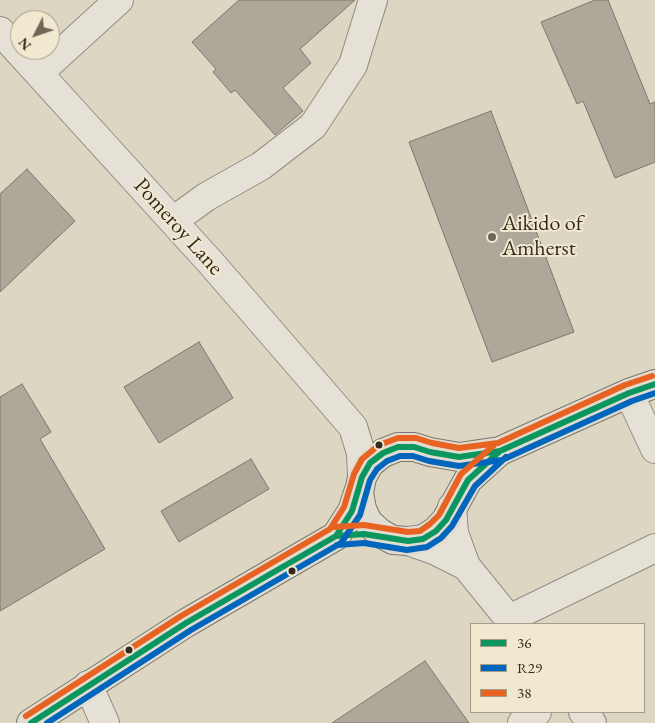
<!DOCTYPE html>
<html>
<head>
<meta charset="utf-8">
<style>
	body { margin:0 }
	#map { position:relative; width:655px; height:723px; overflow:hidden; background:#ddd6c2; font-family:"EB Garamond",serif }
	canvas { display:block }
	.legend { position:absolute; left:470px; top:623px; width:175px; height:90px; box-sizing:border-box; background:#f1e8d0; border:1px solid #a59c89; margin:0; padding:6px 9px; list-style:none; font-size:15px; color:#34291e }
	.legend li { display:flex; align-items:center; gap:10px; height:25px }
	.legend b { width:25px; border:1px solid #a59c89 }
	.north { position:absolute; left:10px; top:10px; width:50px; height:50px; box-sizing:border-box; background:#f1e8d0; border:1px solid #a59c89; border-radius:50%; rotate:229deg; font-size:14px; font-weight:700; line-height:20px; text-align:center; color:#34291e }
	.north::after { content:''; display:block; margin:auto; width:18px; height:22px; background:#6f6657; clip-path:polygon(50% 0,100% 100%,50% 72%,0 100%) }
</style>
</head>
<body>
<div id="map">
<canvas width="655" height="723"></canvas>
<ul class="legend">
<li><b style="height:6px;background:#0b9660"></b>36</li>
<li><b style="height:6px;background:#0065bd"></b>R29</li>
<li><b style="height:6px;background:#e86222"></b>38</li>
</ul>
<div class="north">N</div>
</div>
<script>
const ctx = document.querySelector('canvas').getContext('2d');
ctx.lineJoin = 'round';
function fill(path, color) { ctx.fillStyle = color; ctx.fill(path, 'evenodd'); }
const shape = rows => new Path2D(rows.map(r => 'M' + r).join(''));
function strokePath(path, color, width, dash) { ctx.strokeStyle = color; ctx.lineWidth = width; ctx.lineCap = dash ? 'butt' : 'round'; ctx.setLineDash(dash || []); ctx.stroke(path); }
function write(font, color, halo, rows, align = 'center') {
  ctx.font = font + ' "EB Garamond",serif'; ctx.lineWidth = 4; ctx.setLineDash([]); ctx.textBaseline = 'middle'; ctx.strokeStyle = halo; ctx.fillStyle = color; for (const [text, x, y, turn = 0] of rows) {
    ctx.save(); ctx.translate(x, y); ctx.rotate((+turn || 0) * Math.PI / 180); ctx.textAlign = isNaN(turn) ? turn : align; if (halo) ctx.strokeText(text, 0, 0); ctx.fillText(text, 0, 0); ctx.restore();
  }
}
const building = shape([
	[239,0,355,0,300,49,311,63,283,88,303,111,275,135,235,90,231,93,213,72,216,69,192,42,239,0],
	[595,0,608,0,650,104,655,102,655,162,615,178,583,101,577,104,541,22,595,0],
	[491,111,574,332,492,362,409,142,491,111],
	[27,169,75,221,0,292,0,194,27,169],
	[199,342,233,398,159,443,124,387,199,342],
	[22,384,51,432,40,439,105,549,0,611,0,397,22,384],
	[251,459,269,489,179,542,161,511,251,459],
	[425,661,469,723,332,723,425,661]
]);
const minor = shape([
	[0,31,211,263,353,427,361,453,362,477],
	[39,73,119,0],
	[173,221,206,197,261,166,313,126,353,65,373,0],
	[629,393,655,449],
	[452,507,454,533,466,566,513,624],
	[408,541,434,550,466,566],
	[509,619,655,548],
	[88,685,105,723],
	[583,712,592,723],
	[522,723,537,712]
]);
const major = shape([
	[500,451,468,480,446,520,436,531,423,539,408,541,393,540,380,533,368,522,362,509,359,493,362,477,370,463,383,453,398,447,414,447,430,452,459,457,500,451,629,393,655,384],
	[31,723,186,623,336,536,352,511,360,487]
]);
const bus1 = shape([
	[305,554,336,536,364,534,408,541,423,539,436,531,446,520,468,480,500,451,520,442],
	[31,723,186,623,336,536,352,511,362,477,370,463,383,453,398,447,414,447,430,452,459,457,500,451,629,393,655,384]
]);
const bus2 = shape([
	[337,545,364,543,407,550,427,547,441,538,452,526,475,486,506,457],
	[47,723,191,630,341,543,360,515,370,480,377,469,387,461,400,456,413,456,429,461,459,466,502,460,632,401,655,393]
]);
const bus3 = shape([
	[335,527,364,525,408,532,420,531,430,524,439,515,461,474,494,445],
	[26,716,181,616,330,529,344,507,354,474,362,459,379,445,398,438,416,438,432,443,459,448,498,443,625,385,652,376]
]);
const markers = [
	[492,237,5,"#6f6657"],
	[379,445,4.5,"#34291e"],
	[292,571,4.5,"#34291e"],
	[129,650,4.5,"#34291e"]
];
const poiNames = [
	["Aikido of",502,224],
	["Amherst",502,249]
];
const streetNames = [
	["Pomeroy Lane",178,227,48]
];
fill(building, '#ada89a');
strokePath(building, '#7c776c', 1);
strokePath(minor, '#948e82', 30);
strokePath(major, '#7c776c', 30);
strokePath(minor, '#e5e1d7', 28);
strokePath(major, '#e0dcd0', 28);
strokePath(bus1, '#0b9660', 6);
strokePath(bus2, '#0065bd', 6);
strokePath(bus3, '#e86222', 6);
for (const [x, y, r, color] of markers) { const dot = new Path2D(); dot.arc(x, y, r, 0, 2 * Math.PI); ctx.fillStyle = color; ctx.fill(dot); strokePath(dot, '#f1e8d0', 2); }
write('22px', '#34291e', '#f1e8d0', poiNames, 'left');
write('22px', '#34291e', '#f1e8d0', streetNames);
</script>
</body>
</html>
